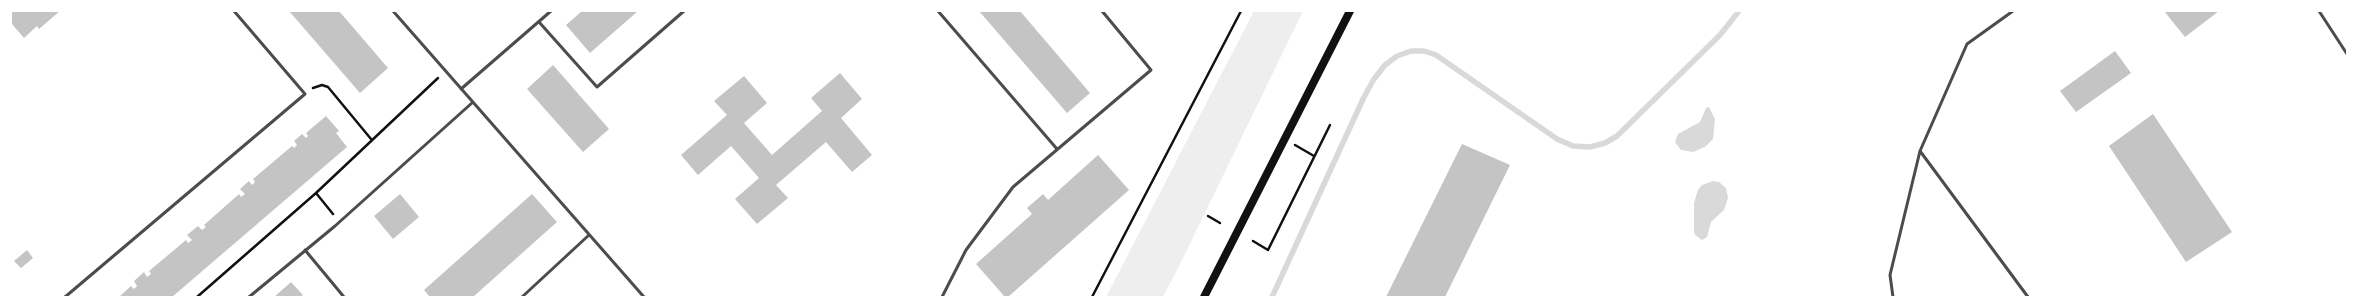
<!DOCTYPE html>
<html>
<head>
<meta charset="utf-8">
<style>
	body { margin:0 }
	#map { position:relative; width:2358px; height:308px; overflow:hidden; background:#fff; font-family:Overpass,sans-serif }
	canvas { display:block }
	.frame { position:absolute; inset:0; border:12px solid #fff; pointer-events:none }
</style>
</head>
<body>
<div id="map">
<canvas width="2358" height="308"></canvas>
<div class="frame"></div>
</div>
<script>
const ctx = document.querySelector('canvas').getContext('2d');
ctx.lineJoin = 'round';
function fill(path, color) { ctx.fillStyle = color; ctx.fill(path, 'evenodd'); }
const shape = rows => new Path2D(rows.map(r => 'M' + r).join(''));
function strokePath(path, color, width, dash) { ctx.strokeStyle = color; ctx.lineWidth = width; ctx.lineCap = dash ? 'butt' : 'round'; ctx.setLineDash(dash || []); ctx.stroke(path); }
const green = shape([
	[1254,11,1303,11,1184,256,1163,297,1106,297]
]);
const water = shape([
	[1709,107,1715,119,1713,139,1705,147,1693,152,1681,150,1675,142,1678,134,1700,122,1706,108],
	[1713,181,1719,182,1726,188,1728,198,1724,210,1711,222,1707,237,1702,240,1695,235,1694,231,1694,203,1698,190,1702,185]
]);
const stream = shape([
	[1272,297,1364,97,1374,79,1385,65,1397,56,1411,51,1424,51,1436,55,1557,139,1573,146,1590,147,1605,143,1617,136,1720,35,1739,11]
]);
const building = shape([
	[11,11,60,11,39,29,37,26,24,38,11,23],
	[289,11,339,11,388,68,360,93],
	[582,11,638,11,590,53,566,25],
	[979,11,1020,11,1090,93,1067,113],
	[2164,11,2219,11,2185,37],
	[2115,51,2131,73,2076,112,2060,91],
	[553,65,609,129,583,152,527,89],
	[840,73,862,99,841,118,872,155,852,172,826,142,776,185,788,198,757,224,735,199,759,178,731,146,698,175,681,155,727,115,714,101,744,76,767,103,744,123,772,155,822,111,811,98],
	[2153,114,2232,232,2186,262,2109,146],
	[326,116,339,131,336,133,347,147,172,297,119,297,131,286,134,289,137,286,134,281,144,272,147,277,151,274,149,271,186,240,188,243,192,240,187,235,198,226,202,230,206,227,204,225,239,194,241,197,245,194,240,189,249,181,252,185,255,182,253,179,292,146,294,148,297,145,294,141,302,134,306,138,308,136,306,133],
	[1462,144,1510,165,1445,297,1386,297],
	[1098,155,1129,190,1008,297,1005,297,976,264,1032,214,1027,208,1043,194,1048,200],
	[400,194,419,217,393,239,374,216],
	[532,194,557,222,473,297,430,297,424,290],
	[27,250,33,258,21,268,14,261],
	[291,282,303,295,300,297,274,297]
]);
const path = shape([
	[313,88,322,85,328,87,371,139],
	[1295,145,1314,156],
	[316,193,333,214],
	[1208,216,1220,223],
	[1253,241,1268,250,1330,125],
	[197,297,316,193,438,78],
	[1092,297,1241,11]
]);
const service = shape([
	[393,11,644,297],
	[938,11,1057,149],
	[2319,11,2347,54],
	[539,22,597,87,684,11],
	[461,89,551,11],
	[1920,151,2028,297],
	[305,250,344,297],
	[65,297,305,94,234,11],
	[249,297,335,226,473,102],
	[522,297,589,235],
	[942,297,966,250,1013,187,1151,70,1102,11],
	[1893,297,1890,275,1920,151,1967,44,2013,11]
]);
const secondary = shape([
	[1204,297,1350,11]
]);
fill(green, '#eee');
fill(water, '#d9d9d9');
strokePath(stream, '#d9d9d9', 5.5);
fill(building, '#c4c4c4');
strokePath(path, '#111', 2.5);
strokePath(service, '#4c4c4c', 3);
strokePath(secondary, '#111', 8);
</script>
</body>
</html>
